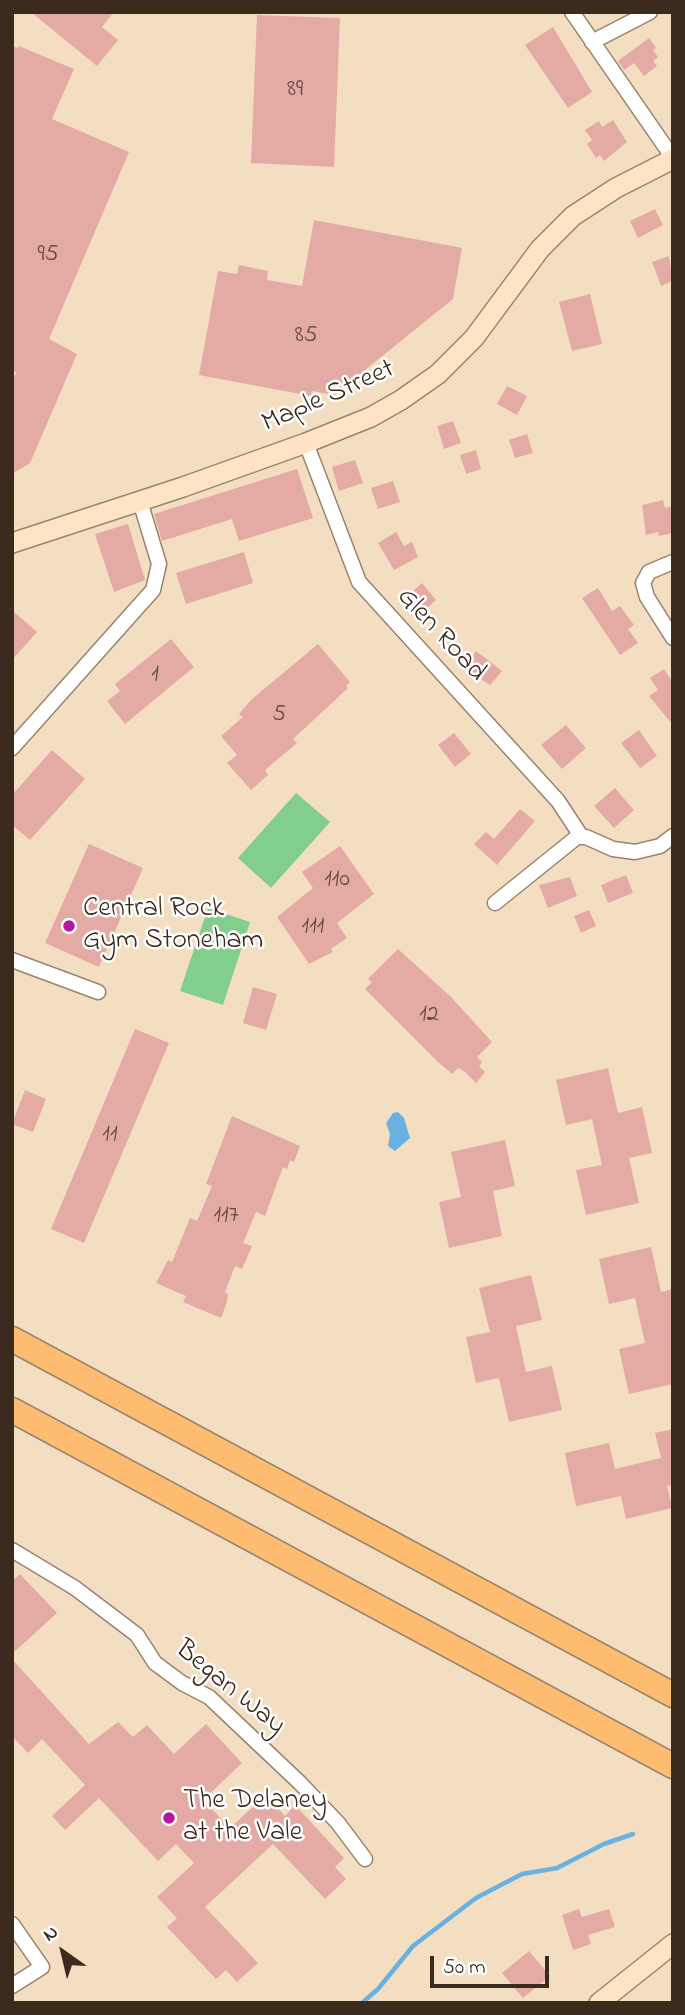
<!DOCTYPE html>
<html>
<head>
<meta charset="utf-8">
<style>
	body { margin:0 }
	#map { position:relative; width:685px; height:2015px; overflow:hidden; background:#f4dec2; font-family:"Indie Flower",sans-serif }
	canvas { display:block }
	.frame { position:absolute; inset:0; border:14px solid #3b2a1e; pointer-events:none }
	.north { position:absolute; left:28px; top:1917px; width:70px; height:70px; -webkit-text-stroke:5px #fff; paint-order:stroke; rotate:326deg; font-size:19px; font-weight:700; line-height:28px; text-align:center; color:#3b2a1e }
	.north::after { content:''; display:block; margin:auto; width:24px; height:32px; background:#3b2a1e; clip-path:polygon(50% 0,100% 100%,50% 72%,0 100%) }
	.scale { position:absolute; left:430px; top:1956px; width:119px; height:32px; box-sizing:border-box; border:4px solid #3b2a1e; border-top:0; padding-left:9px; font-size:21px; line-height:24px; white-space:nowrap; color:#3b2a1e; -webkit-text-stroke:5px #fff; paint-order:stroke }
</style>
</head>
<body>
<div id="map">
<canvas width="685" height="2015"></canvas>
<div class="frame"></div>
<div class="north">N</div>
<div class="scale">50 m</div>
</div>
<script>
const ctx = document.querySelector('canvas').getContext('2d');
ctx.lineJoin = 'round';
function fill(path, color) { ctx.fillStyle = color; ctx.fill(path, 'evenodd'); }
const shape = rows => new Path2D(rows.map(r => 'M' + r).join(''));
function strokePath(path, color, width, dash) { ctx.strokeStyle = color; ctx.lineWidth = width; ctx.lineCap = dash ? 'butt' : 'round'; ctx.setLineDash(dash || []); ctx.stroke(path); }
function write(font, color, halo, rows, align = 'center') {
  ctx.font = font + ' "Indie Flower",sans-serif'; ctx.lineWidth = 5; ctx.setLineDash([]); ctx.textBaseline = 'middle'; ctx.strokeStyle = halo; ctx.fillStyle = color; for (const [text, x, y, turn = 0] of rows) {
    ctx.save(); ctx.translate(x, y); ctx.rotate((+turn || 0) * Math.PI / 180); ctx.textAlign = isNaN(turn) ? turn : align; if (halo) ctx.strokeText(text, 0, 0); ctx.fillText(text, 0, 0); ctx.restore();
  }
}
const green = shape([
	[296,793,330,822,271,888,238,858],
	[208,908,250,922,223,1005,180,991]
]);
const water = shape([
	[398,1112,404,1118,410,1138,395,1151,388,1146,390,1134,386,1123,393,1113]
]);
const stream = shape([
	[362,2003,378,1989,413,1946,476,1898,522,1874,557,1868,604,1844,633,1834]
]);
const building = shape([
	[31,12,114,12,102,27,118,40,97,66],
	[257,15,340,18,334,167,251,163],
	[553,27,592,92,568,108,525,45],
	[649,38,656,48,653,50,658,57,653,61,657,66,644,76,634,63,624,70,618,61],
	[12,46,18,48,19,46,74,69,52,119,129,152,49,339,77,354,30,463,12,474,12,381,16,373,12,369],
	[613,120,627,142,604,161,600,155,596,158,587,144,592,140,585,130,599,121,602,127],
	[655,209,663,225,638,238,630,221],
	[314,220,462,248,453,299,334,395,312,391,311,396,199,375,218,271,237,274,239,265,268,271,267,280,302,286],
	[669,256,673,281,661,286,652,262],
	[590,294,602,344,572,351,559,302],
	[507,386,527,396,517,415,497,404],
	[453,421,461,443,444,449,437,426],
	[527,434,533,453,515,458,509,440],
	[476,450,481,469,466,474,460,455],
	[355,460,363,483,339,491,332,467],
	[297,469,313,518,239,541,232,519,162,541,154,514],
	[393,481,400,502,378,509,371,488],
	[663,500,665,508,673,506,673,533,659,536,658,532,646,535,642,505],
	[128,524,145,580,114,592,95,534],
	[396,532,404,546,412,542,418,557,394,570,378,543],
	[244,552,253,583,186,604,176,573],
	[422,583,436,600,417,617,402,600],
	[598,588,612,611,620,606,634,625,628,629,638,643,620,655,582,598],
	[12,610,37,632,12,660],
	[171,639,194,667,125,724,107,701,120,691,115,684],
	[318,644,350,682,346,686,348,688,293,739,297,743,265,770,268,775,251,790,227,763,237,755,221,736,243,717,239,714,252,699],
	[476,651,502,671,490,685,464,668],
	[664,669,673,683,673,725,649,696,658,690,650,678],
	[566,725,586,748,562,769,541,745],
	[639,730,657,756,640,768,621,743],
	[454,733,471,754,455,767,438,745],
	[52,750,85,779,30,840,12,825,12,795],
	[615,788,634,810,614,828,594,806],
	[520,809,535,821,497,865,474,844,486,832,494,839],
	[89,844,143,868,99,967,45,943],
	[340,846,374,894,337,923,347,938,331,949,333,952,309,964,277,917,313,888,302,872],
	[626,875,633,893,608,903,601,885],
	[570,877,577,896,548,908,539,885],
	[589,910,596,926,581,933,574,916],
	[398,949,451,997,492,1042,477,1057,482,1062,479,1066,485,1072,476,1083,464,1071,458,1068,452,1074,437,1061,365,989,372,982,368,979],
	[253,987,277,994,266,1030,243,1023],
	[135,1029,169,1043,84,1243,51,1229],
	[608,1068,618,1113,642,1107,652,1153,629,1158,639,1203,586,1215,576,1170,602,1165,592,1119,566,1125,556,1080],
	[25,1090,46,1099,33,1132,12,1124],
	[232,1116,300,1146,294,1162,290,1160,287,1169,283,1167,265,1216,256,1212,243,1243,252,1246,242,1269,235,1266,225,1292,228,1294,227,1302,221,1318,183,1302,186,1296,156,1283,168,1260,172,1262,190,1218,197,1221,212,1186,206,1184],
	[505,1140,515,1186,493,1191,502,1236,449,1248,439,1202,461,1197,451,1152],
	[651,1247,661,1292,673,1289,673,1384,629,1394,619,1349,645,1343,635,1298,609,1304,599,1259],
	[531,1275,542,1320,516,1326,526,1372,552,1366,562,1410,509,1422,499,1378,476,1383,466,1337,490,1332,479,1288],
	[673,1429,673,1487,667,1485,672,1508,626,1519,621,1496,576,1506,565,1453,609,1443,615,1469,661,1458,655,1433],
	[20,1574,57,1613,12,1654,12,1581],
	[12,1659,89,1744,118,1722,133,1737,147,1725,174,1754,206,1724,242,1763,203,1800,230,1828,266,1795,285,1816,295,1805,344,1858,335,1867,346,1879,325,1899,273,1844,205,1907,258,1963,237,1982,226,1970,216,1979,167,1927,177,1918,157,1897,194,1863,176,1844,158,1861,99,1798,65,1830,52,1816,85,1785,42,1739,28,1753,12,1736],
	[579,1909,582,1917,609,1909,615,1927,588,1935,591,1944,573,1950,562,1915],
	[529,1951,550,1976,523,1998,502,1973]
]);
const street = shape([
	[572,12,673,158],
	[592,42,650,12],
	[306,443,359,582,558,801,581,836],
	[673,562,649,572,643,583,647,597,673,638],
	[12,748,153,590,159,564,140,501],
	[495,903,577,837,586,837,613,849,635,852,660,846,673,836],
	[12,960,98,992],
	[12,1550,75,1588,137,1635,155,1663,182,1683,209,1697,300,1783,338,1823,365,1859],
	[12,1924,42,1967,12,1986]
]);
const secondary = shape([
	[12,543,183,487,306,443,371,417,401,400,438,374,474,338,540,249,573,216,616,188,673,159],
	[599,2003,673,1944]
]);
const highway = shape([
	[12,1339,673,1695],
	[12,1410,673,1766]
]);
const markers = [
	[69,926,7,"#b5179e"],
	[169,1818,7,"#b5179e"]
];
const numberNames = [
	["89",295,91],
	["95",48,256],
	["85",306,337],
	["1",155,676],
	["5",279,716],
	["110",337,881],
	["111",313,928],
	["12",429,1016],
	["11",110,1136],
	["117",226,1217]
];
const streetNames = [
	["Maple Street",329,398,-24],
	["Glen Road",440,636,47],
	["Began Way",229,1689,39]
];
const poiNames = [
	["Central Rock",83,910],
	["Gym Stoneham",83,942],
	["The Delaney",183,1802],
	["at the Vale",183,1834]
];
fill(green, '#81ce8d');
fill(water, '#69b1e0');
strokePath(stream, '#69b1e0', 4.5);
fill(building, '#e3aba3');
strokePath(street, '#988470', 17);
strokePath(secondary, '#988470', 22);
strokePath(highway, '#988470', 27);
strokePath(street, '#fff', 14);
strokePath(secondary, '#fee4c5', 19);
strokePath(highway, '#fdbc6f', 24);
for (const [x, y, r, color] of markers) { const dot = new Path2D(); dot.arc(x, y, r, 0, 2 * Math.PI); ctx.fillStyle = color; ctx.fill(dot); strokePath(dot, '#fff', 2.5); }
write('24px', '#654a3f', null, numberNames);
write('28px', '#3b2a1e', '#fff', streetNames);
write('28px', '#3b2a1e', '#fff', poiNames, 'left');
</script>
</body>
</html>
